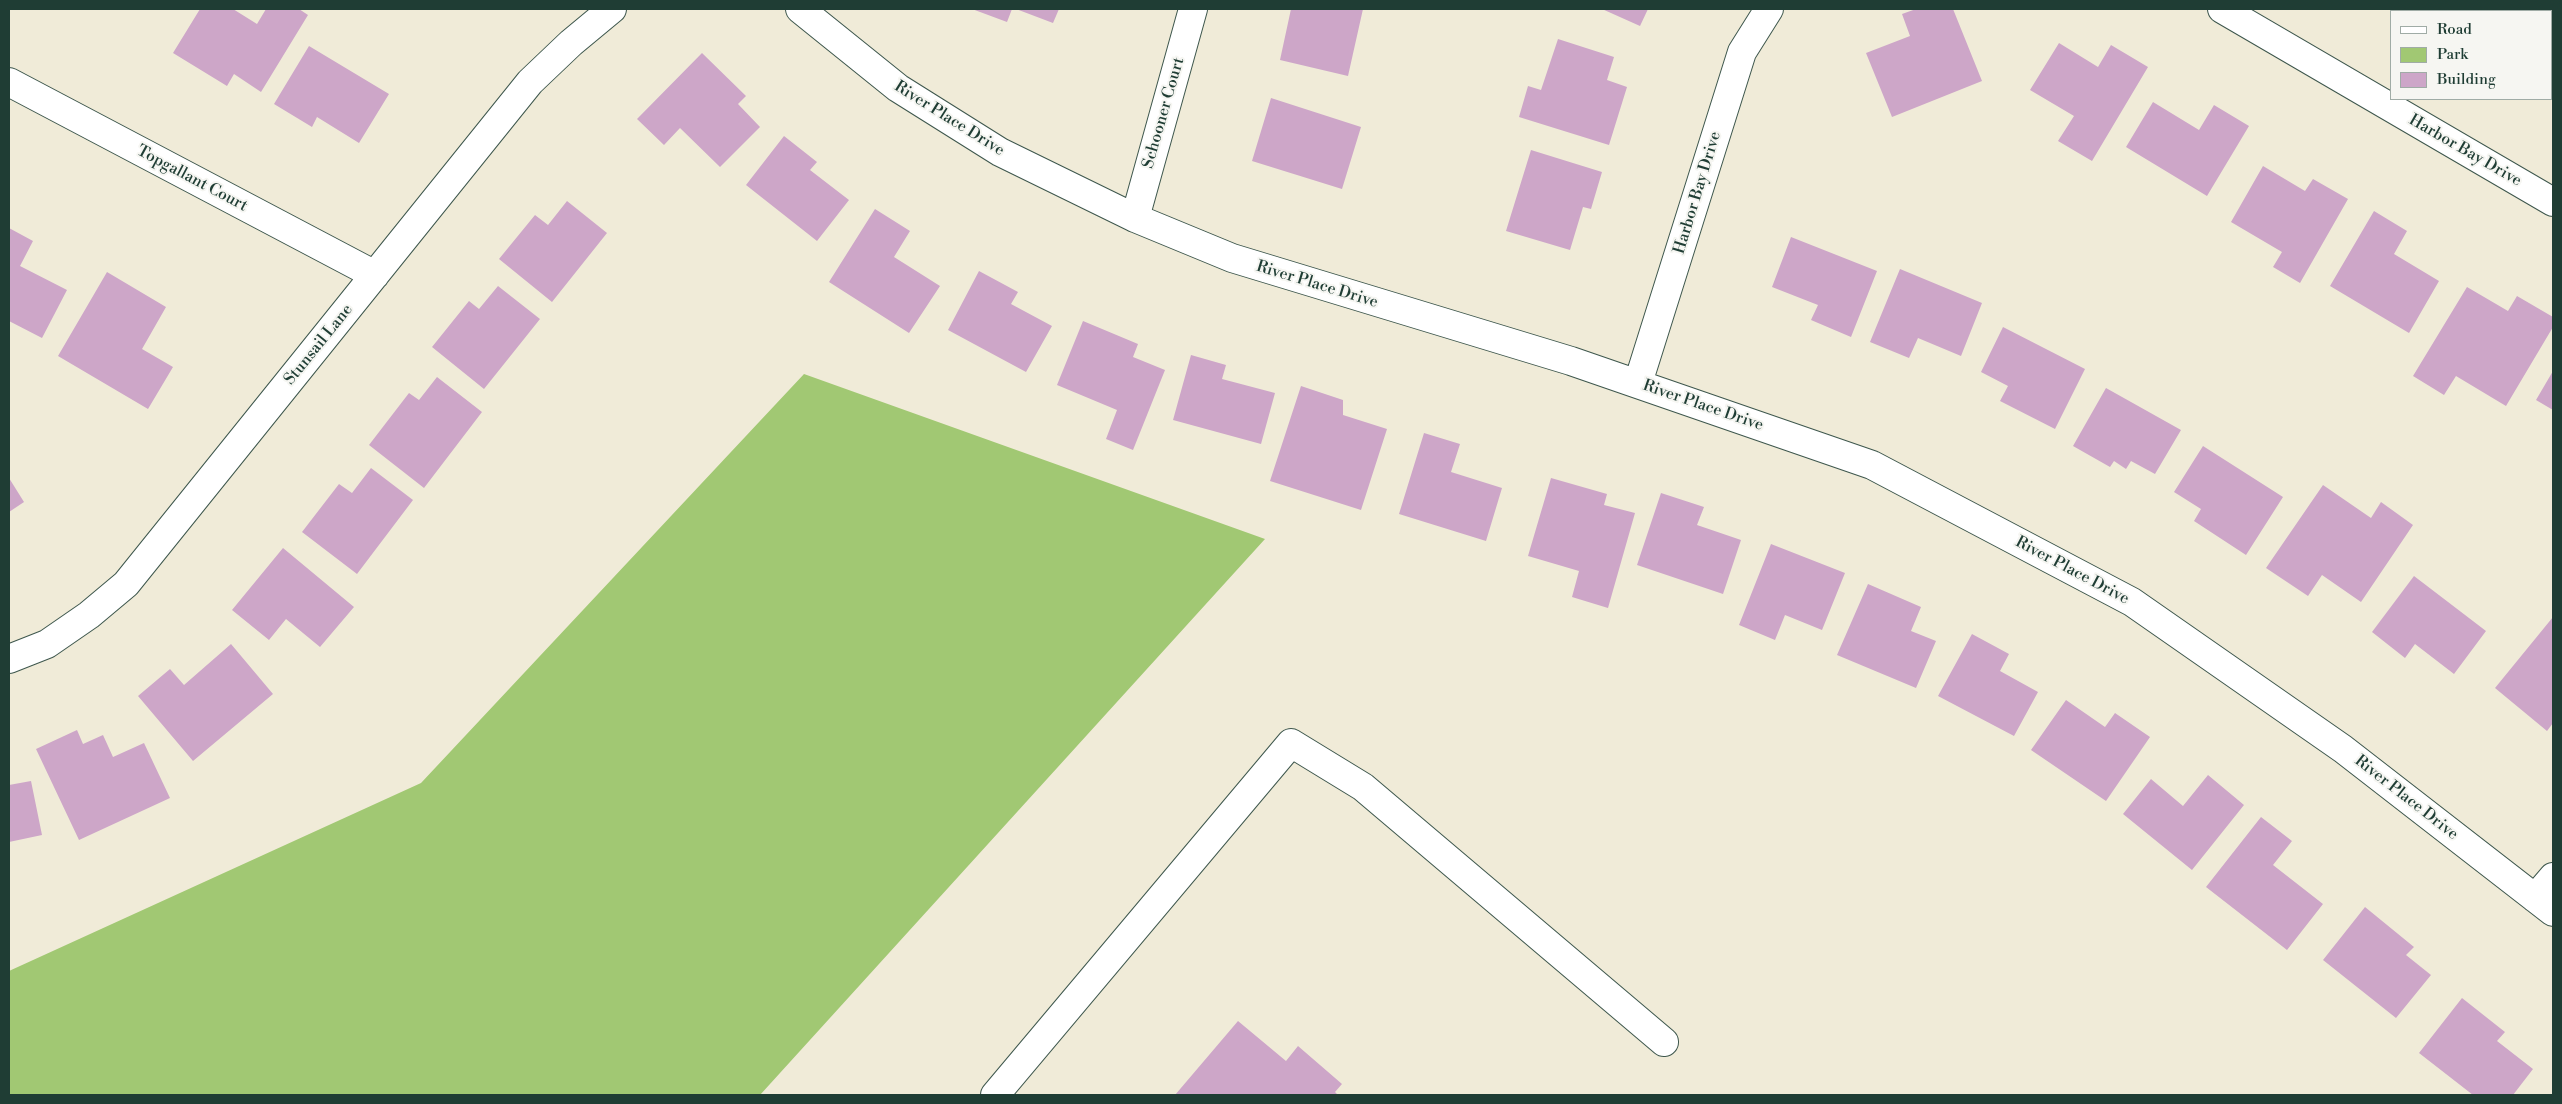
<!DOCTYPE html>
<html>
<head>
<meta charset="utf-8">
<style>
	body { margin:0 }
	#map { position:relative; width:2562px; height:1104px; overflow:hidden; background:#f0ebd8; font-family:"Libre Bodoni",serif }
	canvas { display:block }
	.frame { position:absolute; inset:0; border:10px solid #1f3d34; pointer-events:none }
	.legend { position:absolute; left:2390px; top:10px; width:162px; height:90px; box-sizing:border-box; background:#f6f6f2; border:1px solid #a0aca6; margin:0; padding:6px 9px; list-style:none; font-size:15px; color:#1f3d34 }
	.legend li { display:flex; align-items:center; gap:10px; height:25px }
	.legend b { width:25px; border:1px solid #a0aca6 }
</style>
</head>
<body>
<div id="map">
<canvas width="2562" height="1104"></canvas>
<div class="frame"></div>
<ul class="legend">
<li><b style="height:6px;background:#fff"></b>Road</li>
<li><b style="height:14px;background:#a1c873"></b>Park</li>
<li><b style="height:14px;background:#cda6c8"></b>Building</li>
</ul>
</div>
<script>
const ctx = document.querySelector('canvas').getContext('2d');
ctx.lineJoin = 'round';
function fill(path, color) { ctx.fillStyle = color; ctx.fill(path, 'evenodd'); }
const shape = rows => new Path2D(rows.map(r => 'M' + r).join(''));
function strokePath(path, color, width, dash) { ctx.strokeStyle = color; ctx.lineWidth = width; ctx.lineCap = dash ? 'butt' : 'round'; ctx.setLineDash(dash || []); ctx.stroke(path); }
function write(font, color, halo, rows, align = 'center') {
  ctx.font = font + ' "Libre Bodoni",serif'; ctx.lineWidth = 4; ctx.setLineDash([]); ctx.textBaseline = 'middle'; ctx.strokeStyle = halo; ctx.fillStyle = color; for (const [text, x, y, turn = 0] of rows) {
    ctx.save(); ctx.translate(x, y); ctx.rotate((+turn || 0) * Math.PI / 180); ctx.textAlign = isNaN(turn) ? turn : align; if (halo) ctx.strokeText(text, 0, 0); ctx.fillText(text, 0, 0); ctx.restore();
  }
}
const green = shape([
	[804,374,1265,539,760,1095,9,1095,9,971,421,783]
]);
const building = shape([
	[200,9,233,9,257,24,266,9,299,9,308,15,261,92,234,74,227,86,173,53],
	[972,9,1012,9,1007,22],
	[1016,9,1059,9,1053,23],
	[1291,9,1363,9,1348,76,1280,60],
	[1602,9,1648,9,1640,26],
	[1916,9,1953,9,1982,81,1892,117,1866,53,1910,36,1902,14],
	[2478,9,2553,9,2553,60,2551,64,2551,11,2476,11],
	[1558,39,1614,57,1607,80,1627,87,1609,145,1519,117,1528,86,1541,90],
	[2059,43,2098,67,2111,45,2148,67,2092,161,2058,141,2074,116,2030,90],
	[309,46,389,94,359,143,317,117,312,127,274,104],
	[702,53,746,96,738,104,760,127,720,167,680,128,664,145,637,119],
	[1271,98,1361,127,1342,189,1252,161],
	[2153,102,2199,130,2214,105,2249,126,2207,196,2126,147],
	[784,136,817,162,810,170,849,200,817,241,746,185],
	[1531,150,1602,172,1591,209,1583,207,1570,250,1506,231],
	[2263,166,2305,191,2313,179,2348,199,2300,283,2273,267,2282,252,2231,222],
	[567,201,607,233,552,302,499,259,535,215,548,225],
	[875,209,910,231,894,257,940,286,909,333,829,282],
	[2374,211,2407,231,2394,254,2439,281,2409,333,2330,286],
	[9,228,33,241,20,266,67,290,42,338,9,321],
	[1791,237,1877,271,1851,337,1811,320,1818,305,1772,287],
	[1900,269,1982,303,1961,356,1918,338,1909,358,1870,342],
	[979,271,1018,292,1011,304,1052,326,1026,372,948,330],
	[107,272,166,307,142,349,173,367,148,409,58,356],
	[498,286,540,319,484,389,432,347,469,301,479,309],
	[2467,287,2508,311,2517,296,2553,317,2553,327,2506,406,2456,376,2444,395,2413,376],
	[1083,321,1138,344,1133,357,1165,370,1133,450,1106,439,1117,410,1057,385],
	[2003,327,2085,369,2055,429,2000,401,2008,386,1981,372],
	[1191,355,1226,365,1222,379,1275,393,1261,444,1173,420],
	[2553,371,2553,410,2536,400],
	[437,377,482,412,424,488,369,445,409,393,419,400],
	[1301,386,1343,400,1343,415,1387,429,1361,510,1270,481],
	[2106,388,2181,430,2155,474,2131,461,2126,469,2114,461,2110,467,2073,446],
	[1424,433,1460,444,1451,472,1502,488,1486,541,1399,514],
	[2203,446,2283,497,2246,555,2194,521,2201,509,2174,492],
	[371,468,413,500,357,574,302,532,339,484,352,493],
	[9,478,24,502,9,512],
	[1551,478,1607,494,1604,505,1635,513,1608,608,1572,597,1579,571,1528,556],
	[2323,485,2371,518,2381,502,2413,525,2361,602,2322,575,2308,596,2266,568],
	[1661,493,1704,507,1697,525,1741,540,1723,594,1637,565],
	[1771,544,1845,573,1822,630,1785,615,1775,640,1739,625],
	[283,548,354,607,320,647,286,619,269,640,232,610],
	[2414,576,2486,631,2454,674,2415,644,2405,658,2372,632],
	[1868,584,1921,607,1911,631,1936,641,1916,688,1837,655],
	[2553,617,2553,723,2547,731,2495,688],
	[1972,634,2009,654,2000,671,2038,692,2014,736,1938,696],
	[231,644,273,694,193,761,138,696,170,669,184,685],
	[2066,700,2105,727,2115,713,2150,737,2106,801,2031,750],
	[77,730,83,744,103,735,113,757,144,743,170,798,79,840,36,749],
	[2208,775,2244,805,2192,870,2123,814,2151,779,2183,806],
	[31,781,42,835,9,842,9,785],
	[2261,817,2292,841,2273,865,2323,904,2287,950,2206,887],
	[2365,907,2414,947,2406,955,2431,975,2396,1018,2323,960],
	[2462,998,2505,1032,2497,1041,2533,1069,2513,1095,2473,1095,2419,1053],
	[1238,1021,1286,1061,1298,1046,1342,1084,1335,1092,1338,1095,1175,1095]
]);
const minor = shape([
	[800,9,898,88,1000,152,1135,218,1232,258,1571,361,1872,465,2132,602,2343,749,2553,912],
	[2222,9,2553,202],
	[9,82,375,275],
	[1135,218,1193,9],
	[1638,383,1742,52,1769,9],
	[9,659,47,644,89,615,126,584,530,82,571,43,612,9],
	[2535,898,2553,877],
	[995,1095,1291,743,1363,787,1664,1042]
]);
const streetNames = [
	["Schooner Court",1164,113,-74],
	["River Place Drive",949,119,32],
	["Harbor Bay Drive",2465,151,30],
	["Topgallant Court",192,179,28],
	["Harbor Bay Drive",1698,193,-73],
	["River Place Drive",1317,285,17],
	["Stunsail Lane",319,345,-51],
	["River Place Drive",1703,406,19],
	["River Place Drive",2072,571,28],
	["River Place Drive",2406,798,38]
];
fill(green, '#a1c873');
fill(building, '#cda6c8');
strokePath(minor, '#3e574d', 30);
strokePath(minor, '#fff', 28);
write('16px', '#1f3d34', '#f6f6f2', streetNames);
</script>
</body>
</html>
